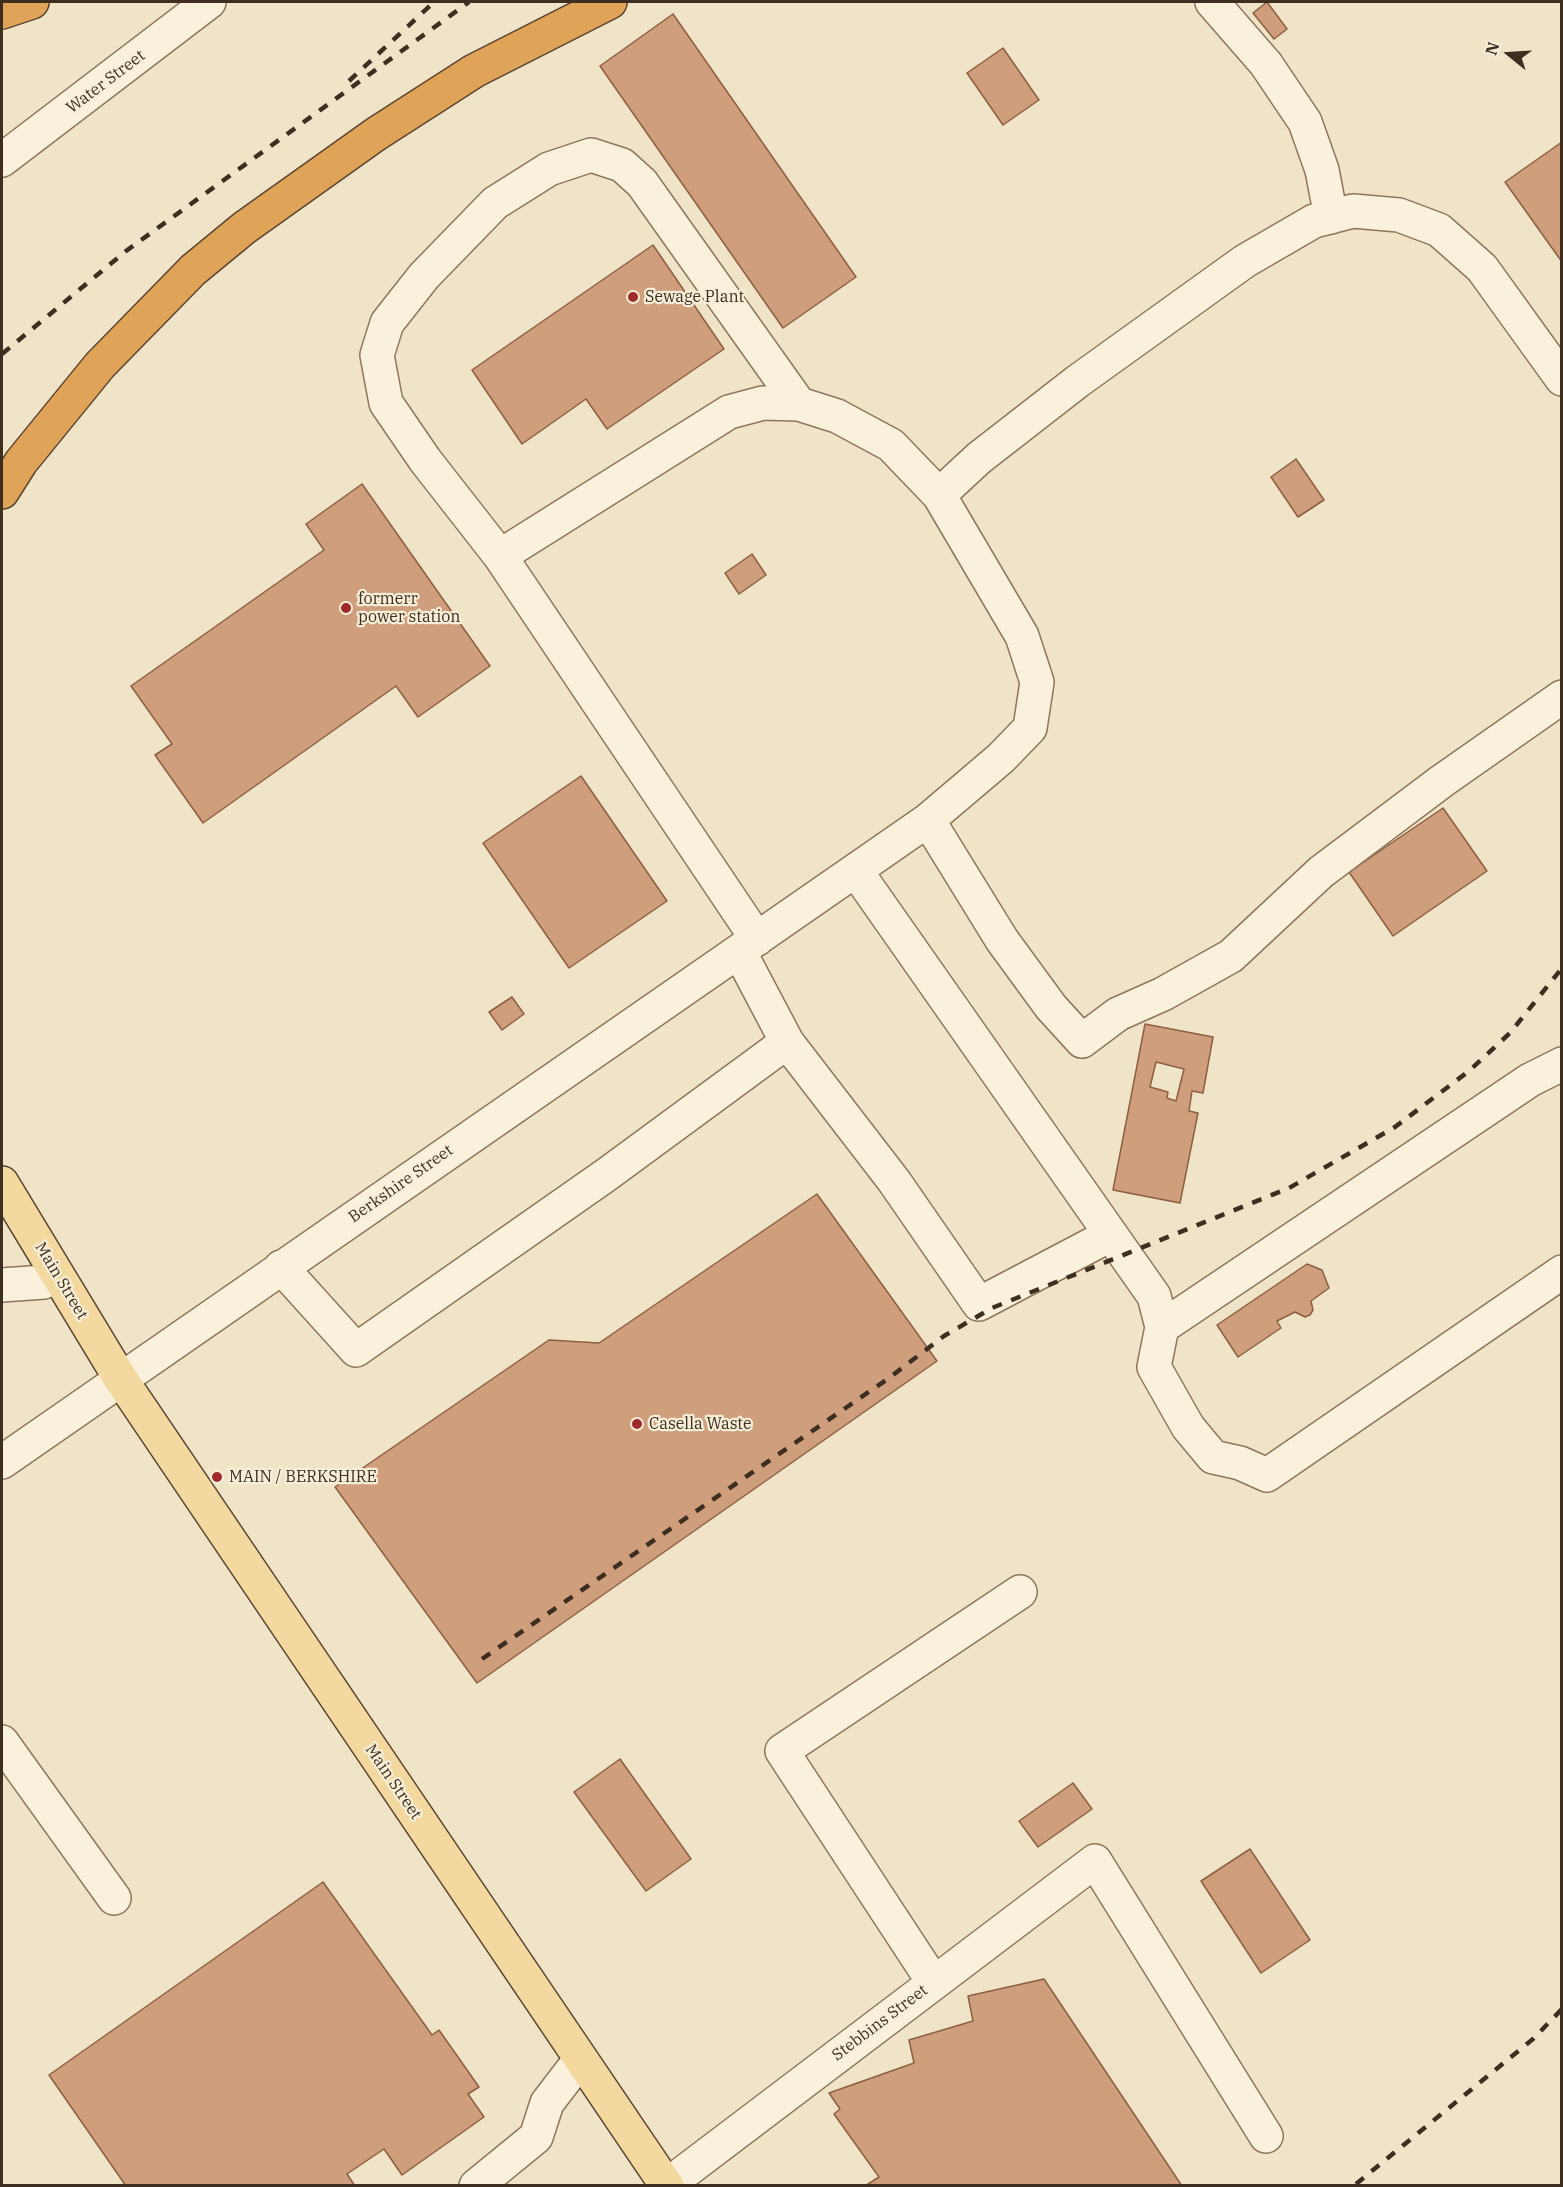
<!DOCTYPE html>
<html>
<head>
<meta charset="utf-8">
<style>
	body { margin:0 }
	#map { position:relative; width:1563px; height:2187px; overflow:hidden; background:#f0e4c8; font-family:"IBM Plex Serif",serif }
	canvas { display:block }
	.frame { position:absolute; inset:0; border:3px solid #3d2e20; pointer-events:none }
	.north { position:absolute; left:1479px; top:24px; width:60px; height:60px; -webkit-text-stroke:4px #f7eed8; paint-order:stroke; rotate:288deg; font-size:16px; font-weight:700; line-height:24px; text-align:center; color:#3d2e20 }
	.north::after { content:''; display:block; margin:auto; width:21px; height:27px; background:#3d2e20; clip-path:polygon(50% 0,100% 100%,50% 72%,0 100%) }
</style>
</head>
<body>
<div id="map">
<canvas width="1563" height="2187"></canvas>
<div class="frame"></div>
<div class="north">N</div>
</div>
<script>
const ctx = document.querySelector('canvas').getContext('2d');
ctx.lineJoin = 'round';
function fill(path, color) { ctx.fillStyle = color; ctx.fill(path, 'evenodd'); }
const shape = rows => new Path2D(rows.map(r => 'M' + r).join(''));
function strokePath(path, color, width, dash) { ctx.strokeStyle = color; ctx.lineWidth = width; ctx.lineCap = dash ? 'butt' : 'round'; ctx.setLineDash(dash || []); ctx.stroke(path); }
function write(font, color, halo, rows, align = 'center') {
  ctx.font = font + ' "IBM Plex Serif",serif'; ctx.lineWidth = 4.5; ctx.setLineDash([]); ctx.textBaseline = 'middle'; ctx.strokeStyle = halo; ctx.fillStyle = color; for (const [text, x, y, turn = 0] of rows) {
    ctx.save(); ctx.translate(x, y); ctx.rotate((+turn || 0) * Math.PI / 180); ctx.textAlign = isNaN(turn) ? turn : align; if (halo) ctx.strokeText(text, 0, 0); ctx.fillText(text, 0, 0); ctx.restore();
  }
}
const building = shape([
	[1267,2,1287,29,1274,39,1253,13,1267,2],
	[673,14,856,277,783,328,600,66,673,14],
	[1003,48,1039,100,1003,125,967,73,1003,48],
	[1562,142,1562,262,1505,182,1562,142],
	[653,245,724,349,607,429,586,399,522,444,472,370,653,245],
	[1296,459,1324,500,1298,517,1271,477,1296,459],
	[362,484,490,666,418,717,396,686,203,823,155,755,172,744,131,686,324,550,306,524,362,484],
	[752,554,766,575,739,594,725,573,752,554],
	[581,776,667,901,569,968,483,843,581,776],
	[1443,808,1487,871,1393,936,1349,872,1443,808],
	[512,997,524,1014,502,1030,489,1012,512,997],
	[1145,1024,1213,1037,1203,1093,1192,1091,1189,1111,1198,1113,1180,1203,1113,1190,1145,1024],
	[1156,1062,1184,1069,1176,1101,1167,1098,1168,1092,1150,1087,1156,1062],
	[817,1194,937,1361,477,1683,335,1487,549,1340,599,1343,817,1194],
	[1307,1264,1322,1270,1329,1288,1311,1301,1313,1310,1310,1315,1305,1317,1295,1312,1277,1321,1281,1328,1238,1357,1217,1325,1307,1264],
	[620,1759,691,1859,646,1891,574,1792,620,1759],
	[1073,1783,1092,1809,1038,1847,1019,1821,1073,1783],
	[1250,1849,1310,1940,1261,1973,1201,1881,1250,1849],
	[323,1882,432,2035,439,2030,479,2087,468,2094,484,2117,402,2175,384,2149,347,2174,355,2186,126,2186,49,2075,323,1882],
	[1044,1979,1182,2186,865,2186,879,2177,834,2114,840,2109,829,2093,914,2063,909,2040,973,2021,968,1996,1044,1979]
]);
const minor = shape([
	[1212,2,1266,64,1305,122,1322,170,1331,217],
	[2,160,209,2],
	[939,495,979,458,1078,381,1245,261,1314,221,1353,211,1399,215,1439,230,1482,268,1562,379],
	[928,820,1002,940,1051,1007,1082,1041,1118,1014,1163,994,1231,956,1321,872,1442,781,1562,697],
	[856,871,1154,1296,1162,1327,1154,1367,1188,1427,1213,1457,1240,1463,1267,1475,1562,1272],
	[757,939,500,556,425,460,386,403,377,355,387,323,424,276,495,203,549,169,591,155,622,165,642,183,799,404],
	[739,951,787,1042],
	[281,1267,356,1350,606,1175,787,1042,894,1181,979,1304,1110,1235],
	[2,1285,44,1282],
	[1162,1327,1530,1080,1562,1064],
	[2,1462,928,820,1001,758,1030,728,1037,682,1022,636,939,495,891,445,837,416,799,404,763,403,729,412,500,556],
	[2,1742,114,1898],
	[934,1983,782,1751,1020,1592],
	[476,2186,536,2137,547,2103,580,2060],
	[666,2186,1095,1861,1266,2136]
]);
const major = shape([
	[2,1183,120,1378,667,2186]
]);
const highway = shape([
	[2,12,32,2],
	[2,492,21,462,100,365,193,270,244,228,376,134,474,71,610,2]
]);
const rail = shape([
	[349,81,434,2],
	[2,354,126,251,469,2],
	[482,1659,889,1378,944,1336,992,1308,1289,1188,1395,1127,1469,1071,1510,1033,1562,968],
	[1356,2184,1533,2039,1562,2009]
]);
const markers = [
	[633,297,6,"#9e2a2b"],
	[346,608,6,"#9e2a2b"],
	[637,1424,6,"#9e2a2b"],
	[217,1477,6,"#9e2a2b"]
];
const streetNames = [
	["Water Street",106,82,-37],
	["Berkshire Street",401,1184,-35],
	["Main Street",61,1281,59],
	["Main Street",393,1782,56],
	["Stebbins Street",880,2023,-37]
];
const poiNames = [
	["Sewage Plant",645,297],
	["formerr",358,599],
	["power station",358,617],
	["Casella Waste",649,1424],
	["MAIN / BERKSHIRE",229,1477]
];
fill(building, '#cf9f7d');
strokePath(building, '#8d5f41', 1.5);
strokePath(minor, '#8d765c', 36);
strokePath(major, '#5b4430', 36);
strokePath(highway, '#5b4430', 36);
strokePath(minor, '#faf1dc', 33);
strokePath(major, '#f3d9a0', 33);
strokePath(highway, '#e0a458', 33);
strokePath(rail, '#3d2e20', 4.5, [10, 10]);
for (const [x, y, r, color] of markers) { const dot = new Path2D(); dot.arc(x, y, r, 0, 2 * Math.PI); ctx.fillStyle = color; ctx.fill(dot); strokePath(dot, '#f7eed8', 2); }
write('16px', '#3d2e20', '#f7eed8', streetNames);
write('16px', '#3d2e20', '#f7eed8', poiNames, 'left');
</script>
</body>
</html>
